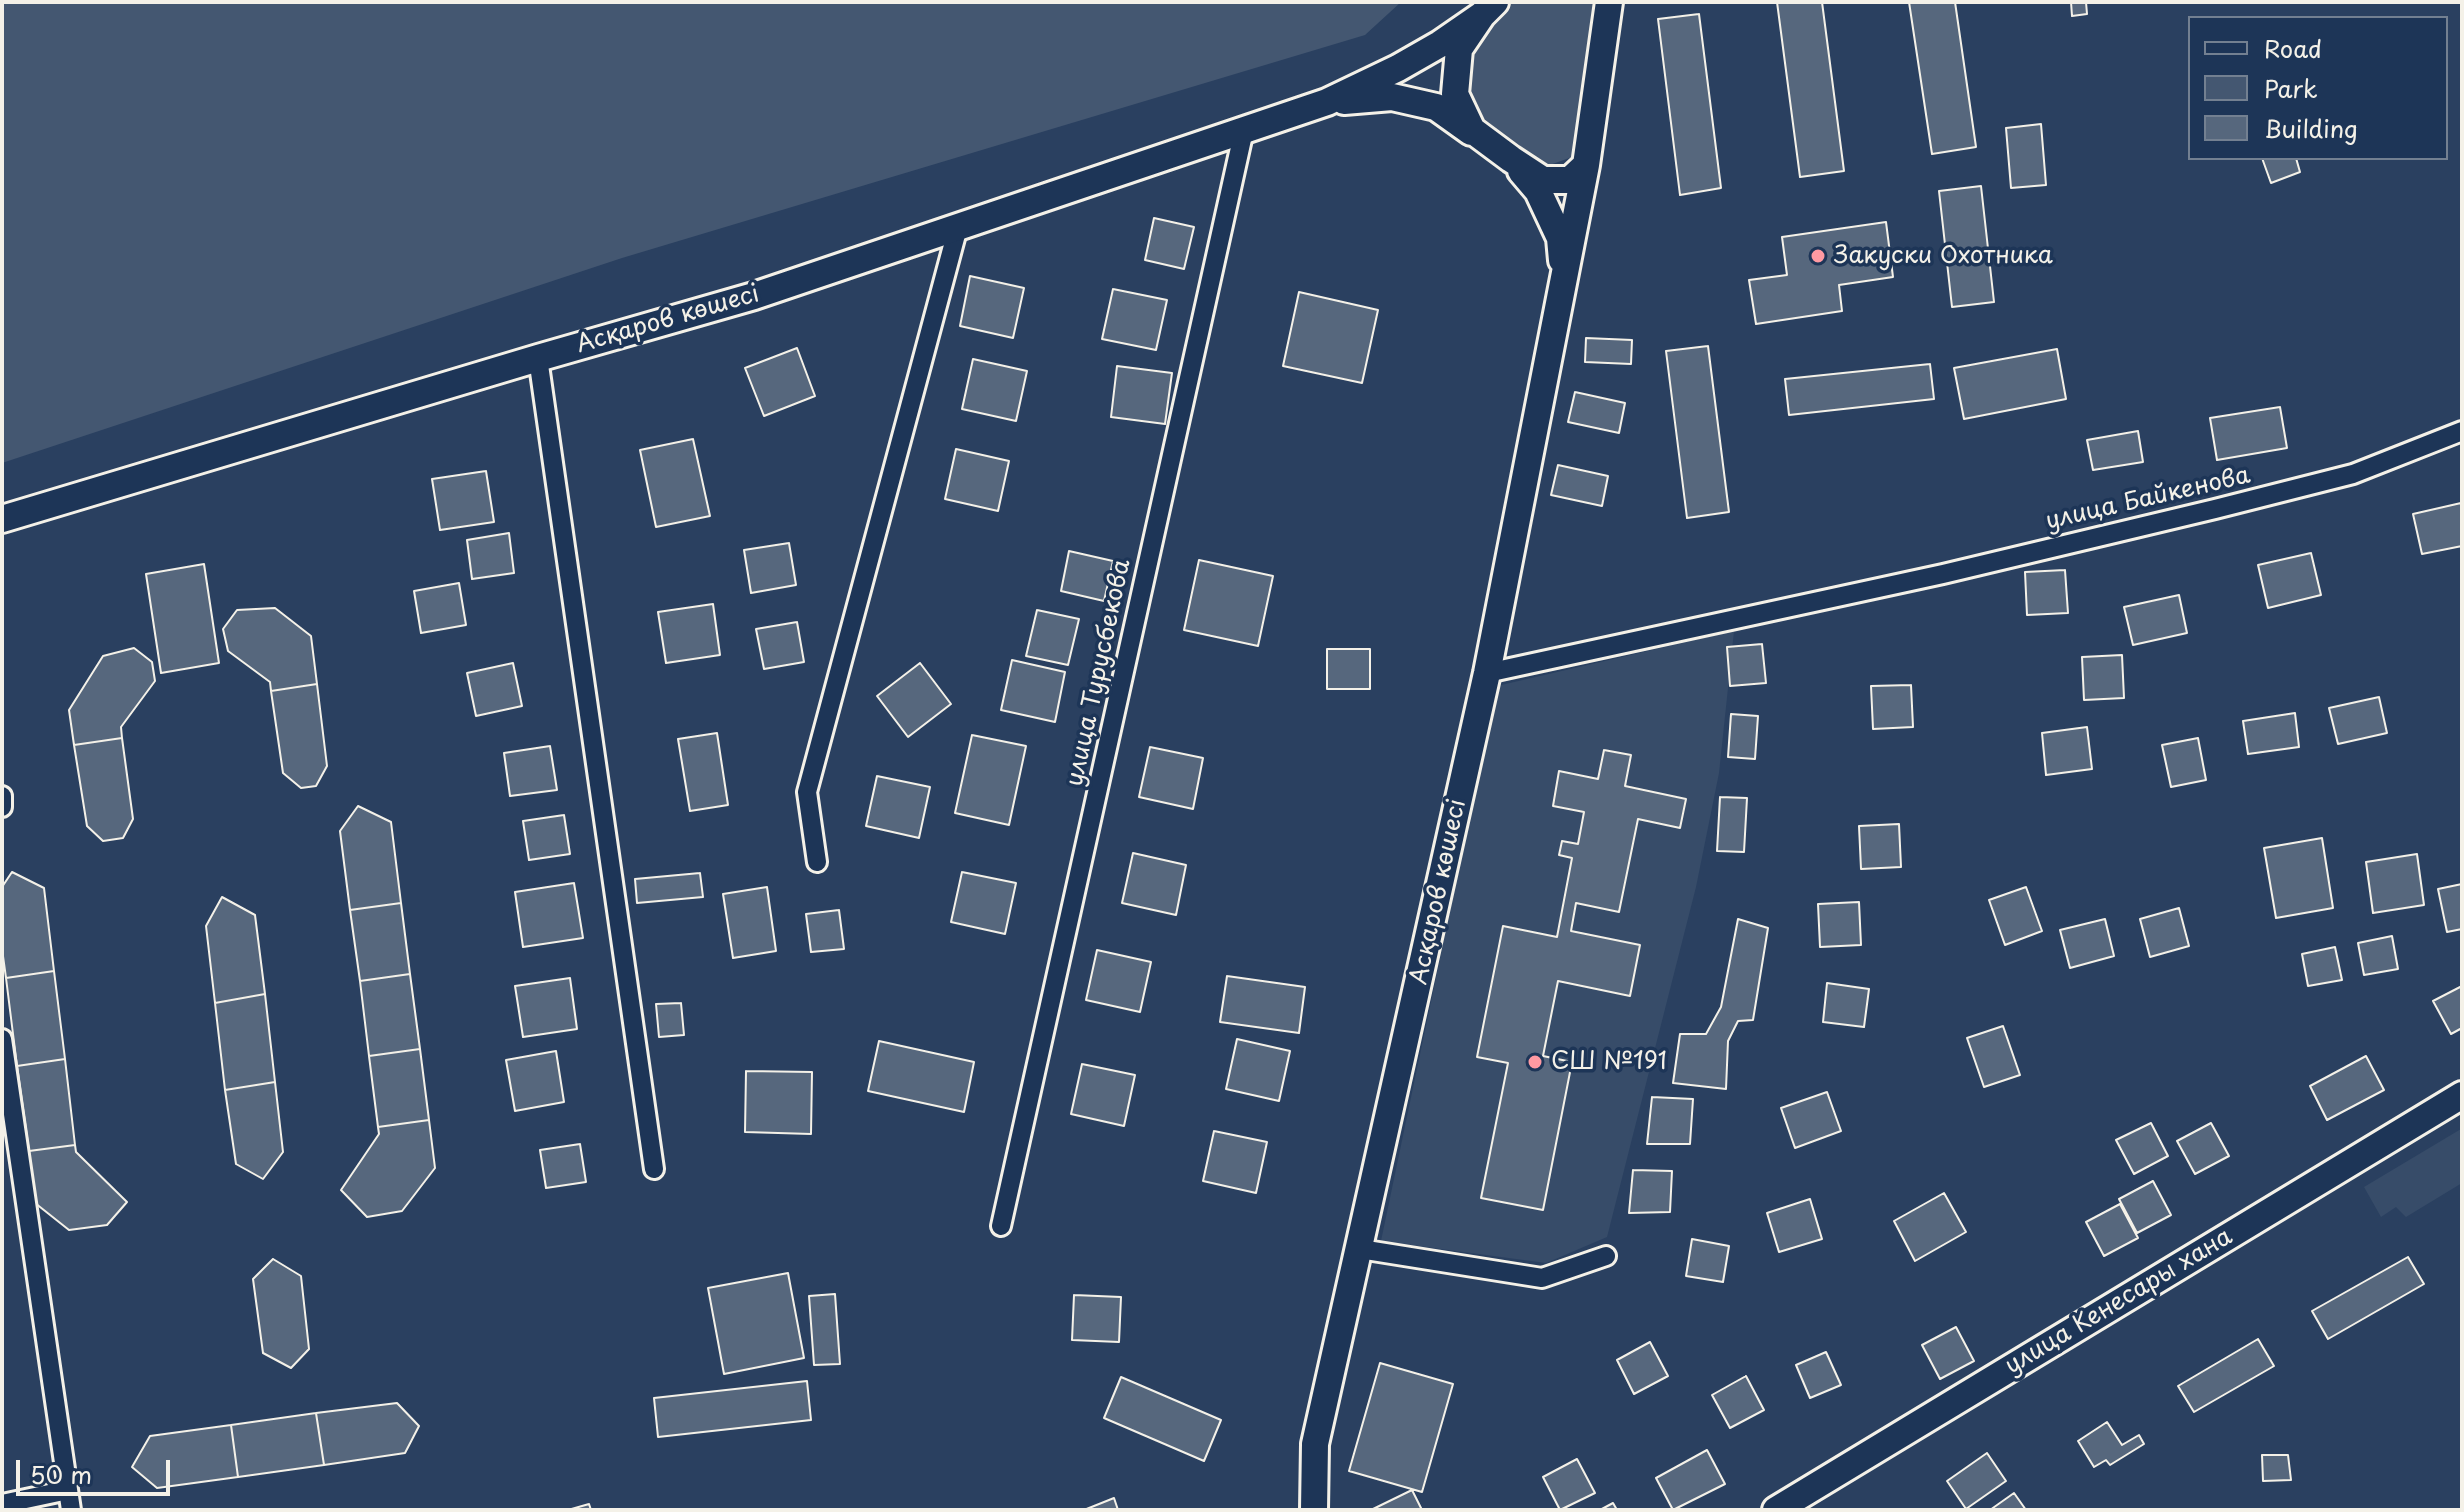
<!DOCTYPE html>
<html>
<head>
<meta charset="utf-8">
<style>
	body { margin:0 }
	#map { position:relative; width:2464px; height:1512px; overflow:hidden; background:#2a4060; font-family:"Playpen Sans",sans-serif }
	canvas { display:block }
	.frame { position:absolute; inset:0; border:4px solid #f4f1e8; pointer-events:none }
	.legend { position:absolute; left:2188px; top:16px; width:260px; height:144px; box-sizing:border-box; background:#1d3557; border:2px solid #738091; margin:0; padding:10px 14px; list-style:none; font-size:24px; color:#f4f1e8 }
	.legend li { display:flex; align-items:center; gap:16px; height:40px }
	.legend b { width:40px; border:2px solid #738091 }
	.scale { position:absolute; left:16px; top:1460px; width:154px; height:36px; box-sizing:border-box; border:4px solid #f4f1e8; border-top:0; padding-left:10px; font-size:24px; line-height:28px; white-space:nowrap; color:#f4f1e8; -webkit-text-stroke:6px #1d3557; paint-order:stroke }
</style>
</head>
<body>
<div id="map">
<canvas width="2464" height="1512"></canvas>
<div class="frame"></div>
<ul class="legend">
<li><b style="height:10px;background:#1d3557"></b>Road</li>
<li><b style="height:22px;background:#445771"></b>Park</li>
<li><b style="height:22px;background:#56677d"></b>Building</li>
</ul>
<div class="scale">50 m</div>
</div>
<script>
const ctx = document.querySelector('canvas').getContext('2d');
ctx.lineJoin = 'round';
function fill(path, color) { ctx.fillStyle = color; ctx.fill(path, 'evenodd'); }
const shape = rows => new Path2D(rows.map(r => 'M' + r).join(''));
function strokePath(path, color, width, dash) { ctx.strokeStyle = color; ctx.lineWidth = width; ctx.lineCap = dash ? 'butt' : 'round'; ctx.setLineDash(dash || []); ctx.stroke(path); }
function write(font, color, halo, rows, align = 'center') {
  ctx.font = font + ' "Playpen Sans",sans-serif'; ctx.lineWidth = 7; ctx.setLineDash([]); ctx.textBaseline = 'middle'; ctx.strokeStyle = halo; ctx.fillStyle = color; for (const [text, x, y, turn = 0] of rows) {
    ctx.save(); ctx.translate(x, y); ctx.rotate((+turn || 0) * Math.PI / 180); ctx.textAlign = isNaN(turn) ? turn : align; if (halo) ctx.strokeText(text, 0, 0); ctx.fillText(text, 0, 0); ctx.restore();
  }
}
const built = shape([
	[1734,631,1719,773,1696,887,1607,1237,1546,1263,1381,1241,1497,686],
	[2461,1129,2462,1183,2406,1217,2396,1207,2381,1217,2364,1187]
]);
const green = shape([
	[2,2,1401,2,1365,35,622,258,2,463],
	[1511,2,1604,2,1575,156,1544,167,1481,122,1465,89,1469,53,1491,22]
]);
const building = shape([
	[1777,2,1822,2,1844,171,1800,177,1777,2],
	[1909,2,1955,2,1976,147,1932,154,1909,2],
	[2071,2,2086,2,2087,14,2072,16,2071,2],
	[1699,14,1721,188,1680,195,1658,19,1699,14],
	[2041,124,2046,185,2011,188,2006,128,2041,124],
	[2262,158,2296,158,2300,172,2271,183,2262,158],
	[1981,186,1994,302,1952,307,1939,191,1981,186],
	[1154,218,1194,227,1184,269,1145,260,1154,218],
	[1886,222,1893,277,1839,285,1842,311,1756,324,1749,280,1787,275,1782,237,1886,222],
	[970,276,1024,288,1013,338,960,326,970,276],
	[1113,289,1167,300,1156,350,1102,339,1113,289],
	[1299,292,1378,310,1362,383,1283,366,1299,292],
	[1586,338,1632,340,1631,364,1585,362,1586,338],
	[1708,346,1729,512,1687,518,1666,351,1708,346],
	[797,348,815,396,764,416,745,368,797,348],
	[2057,349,2066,399,1964,419,1954,368,2057,349],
	[973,359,1027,371,1016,421,962,409,973,359],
	[1930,364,1934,399,1789,415,1785,379,1930,364],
	[1117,366,1172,373,1165,424,1111,417,1117,366],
	[1575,392,1625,403,1619,433,1568,422,1575,392],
	[2280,407,2287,448,2217,460,2210,418,2280,407],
	[2138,431,2143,462,2093,470,2087,440,2138,431],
	[693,439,710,516,656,527,640,450,693,439],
	[956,449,1009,461,998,511,945,499,956,449],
	[1558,465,1608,476,1602,506,1551,495,1558,465],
	[486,471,494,522,440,530,432,479,486,471],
	[2461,503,2462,546,2422,554,2413,514,2461,503],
	[509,533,514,573,472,579,467,540,509,533],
	[789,543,796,585,751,593,744,550,789,543],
	[1069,551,1113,561,1104,601,1061,591,1069,551],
	[2311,553,2321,595,2268,608,2258,565,2311,553],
	[1199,560,1273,576,1258,646,1184,630,1199,560],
	[204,564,219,663,161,673,146,574,204,564],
	[2065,570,2068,613,2027,615,2025,572,2065,570],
	[459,583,466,625,421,633,414,591,459,583],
	[2179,595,2187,633,2133,645,2124,607,2179,595],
	[713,604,720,655,666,663,658,612,713,604],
	[275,608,311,636,317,684,271,691,270,682,228,651,223,629,237,610,275,608],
	[1037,610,1079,619,1068,665,1026,656,1037,610],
	[797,622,804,662,764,669,756,629,797,622],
	[1762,644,1766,683,1730,686,1727,647,1762,644],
	[134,648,152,662,155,681,121,727,122,738,74,745,69,710,103,656,134,648],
	[1327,649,1370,649,1370,689,1327,689,1327,649],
	[2122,655,2124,698,2084,700,2082,657,2122,655],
	[1012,660,1065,672,1055,722,1001,710,1012,660],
	[513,663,522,706,476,716,467,673,513,663],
	[920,663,951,704,908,737,877,696,920,663],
	[317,684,327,766,316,786,301,788,283,773,271,691,317,684],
	[1911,685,1913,727,1873,729,1871,686,1911,685],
	[2379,697,2387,733,2338,744,2329,708,2379,697],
	[2295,713,2299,747,2248,754,2243,721,2295,713],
	[1731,714,1758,716,1755,759,1728,757,1731,714],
	[2087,727,2092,769,2046,775,2042,733,2087,727],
	[717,733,728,805,690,811,678,739,717,733],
	[972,735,1026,746,1009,825,955,813,972,735],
	[122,738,133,819,123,838,103,841,87,826,74,745,122,738],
	[2198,738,2206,780,2171,787,2162,745,2198,738],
	[550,746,557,790,510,796,504,753,550,746],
	[1150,747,1203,758,1193,809,1139,797,1150,747],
	[1604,750,1631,755,1625,786,1686,799,1680,828,1638,819,1619,912,1576,903,1571,931,1640,945,1630,996,1558,981,1543,1056,1572,1062,1543,1210,1481,1198,1508,1063,1477,1057,1503,926,1557,937,1572,858,1559,855,1562,841,1578,844,1584,812,1553,806,1559,771,1598,779,1604,750],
	[877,776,930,787,919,838,866,826,877,776],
	[1720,797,1747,798,1744,852,1717,851,1720,797],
	[358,806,391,822,401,903,350,910,340,831,358,806],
	[564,815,570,854,529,860,523,821,564,815],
	[1899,824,1901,867,1861,869,1859,826,1899,824],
	[2322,838,2333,908,2276,918,2264,848,2322,838],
	[1133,853,1186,865,1176,915,1122,903,1133,853],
	[2417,854,2424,905,2373,913,2366,862,2417,854],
	[12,872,44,888,54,971,6,978,2,949,2,887,12,872],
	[962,872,1016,883,1005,934,951,922,962,872],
	[700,873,703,897,637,903,635,879,700,873],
	[574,883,583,938,523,947,515,892,574,883],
	[2462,884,2462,929,2447,932,2438,889,2462,884],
	[767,887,776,951,733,958,723,894,767,887],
	[2026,887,2042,931,2005,945,1989,900,2026,887],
	[222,897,255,915,265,994,215,1003,206,926,222,897],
	[1859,902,1861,945,1820,947,1818,904,1859,902],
	[401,903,410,974,360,981,350,910,401,903],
	[2179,908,2189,946,2150,957,2140,919,2179,908],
	[839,910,844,949,811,952,806,914,839,910],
	[1738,919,1768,928,1753,1020,1738,1021,1728,1041,1726,1089,1673,1083,1680,1034,1706,1034,1721,1007,1738,919],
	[2105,919,2114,956,2070,968,2060,930,2105,919],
	[2392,936,2398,969,2364,975,2358,943,2392,936],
	[2335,947,2342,980,2308,986,2302,954,2335,947],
	[1097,950,1151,962,1140,1012,1086,1000,1097,950],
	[54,971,65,1059,17,1066,6,978,54,971],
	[410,974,420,1049,369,1056,360,981,410,974],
	[1227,976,1305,987,1299,1033,1220,1022,1227,976],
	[570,978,577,1029,523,1037,515,986,570,978],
	[1827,983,1869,989,1864,1027,1823,1022,1827,983],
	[2462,986,2462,1028,2451,1034,2433,1001,2462,986],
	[265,994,275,1082,225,1090,215,1003,265,994],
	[681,1003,684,1035,659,1037,656,1004,681,1003],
	[2003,1026,2020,1075,1984,1087,1967,1038,2003,1026],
	[1237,1039,1290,1051,1279,1101,1226,1089,1237,1039],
	[879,1041,974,1062,964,1112,868,1091,879,1041],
	[420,1049,429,1120,378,1127,369,1056,420,1049],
	[556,1051,564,1102,515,1111,506,1060,556,1051],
	[2366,1056,2384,1090,2327,1120,2310,1086,2366,1056],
	[65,1059,75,1145,29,1151,17,1066,65,1059],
	[1082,1064,1135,1075,1124,1126,1071,1114,1082,1064],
	[746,1071,812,1072,811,1134,745,1132,746,1071],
	[275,1082,283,1152,263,1179,236,1164,225,1090,275,1082],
	[1827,1092,1841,1131,1795,1148,1781,1108,1827,1092],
	[1652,1097,1693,1099,1690,1144,1647,1144,1652,1097],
	[429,1120,435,1168,402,1211,367,1217,341,1190,379,1134,378,1127,429,1120],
	[2151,1123,2168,1156,2134,1174,2116,1140,2151,1123],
	[2211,1123,2229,1156,2195,1174,2177,1141,2211,1123],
	[1214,1131,1267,1142,1256,1193,1203,1181,1214,1131],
	[580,1144,586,1182,546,1188,540,1150,580,1144],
	[75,1145,76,1152,127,1202,107,1225,69,1230,35,1203,29,1151,75,1145],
	[1633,1170,1672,1171,1670,1212,1629,1213,1633,1170],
	[2153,1181,2171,1215,2137,1233,2119,1199,2153,1181],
	[1944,1193,1966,1232,1915,1261,1894,1221,1944,1193],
	[1810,1199,1822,1239,1779,1252,1767,1213,1810,1199],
	[2120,1204,2138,1238,2104,1256,2086,1222,2120,1204],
	[1692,1239,1729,1246,1723,1282,1686,1276,1692,1239],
	[2408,1257,2424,1284,2328,1339,2312,1311,2408,1257],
	[273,1259,301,1276,309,1349,291,1368,263,1353,253,1279,273,1259],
	[788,1273,804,1358,724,1374,708,1288,788,1273],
	[835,1294,840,1364,814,1365,809,1296,835,1294],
	[1074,1295,1121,1297,1119,1342,1072,1340,1074,1295],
	[1956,1327,1974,1361,1940,1379,1922,1345,1956,1327],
	[2258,1339,2274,1366,2194,1412,2178,1386,2258,1339],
	[1650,1342,1668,1376,1634,1394,1617,1360,1650,1342],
	[1826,1352,1841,1385,1810,1398,1796,1365,1826,1352],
	[1380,1363,1453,1384,1422,1492,1349,1471,1380,1363],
	[1746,1376,1764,1410,1730,1428,1712,1395,1746,1376],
	[1121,1377,1221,1420,1204,1461,1104,1418,1121,1377],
	[807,1381,811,1420,658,1437,654,1398,807,1381],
	[397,1403,419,1426,405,1453,324,1465,316,1413,397,1403],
	[316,1413,324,1465,238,1477,231,1425,316,1413],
	[2107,1422,2122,1445,2139,1435,2144,1444,2110,1465,2106,1460,2094,1467,2078,1441,2107,1422],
	[231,1425,238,1477,157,1488,132,1467,150,1436,231,1425],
	[1707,1450,1725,1484,1673,1510,1656,1478,1707,1450],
	[1987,1453,2006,1481,1966,1509,1947,1481,1987,1453],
	[2262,1455,2288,1455,2291,1480,2263,1481,2262,1455],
	[1577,1459,1595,1493,1560,1510,1543,1477,1577,1459],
	[1412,1490,1422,1510,1371,1510,1412,1490],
	[2014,1493,2026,1510,1990,1510,2014,1493],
	[1114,1498,1118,1510,1084,1510,1114,1498],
	[1613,1503,1617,1510,1600,1510,1613,1503],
	[589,1504,591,1510,568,1510,589,1504]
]);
const street = shape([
	[538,358,654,1169],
	[1487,673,1943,574,2215,509,2353,474,2462,431],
	[2,796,2,807],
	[817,862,807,792,958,227],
	[2,1039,71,1510],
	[1001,1226,1244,130],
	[1360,1249,1542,1278,1606,1256],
	[2,1504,68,1490]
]);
const secondary = shape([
	[1495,2,1482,15,1459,49,1455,94,1472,130,1511,159,1543,180,1570,180,1586,165,1609,2],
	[1344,101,1392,97,1436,107,1471,132],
	[1521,171,1538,191,1560,238,1562,260],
	[2,519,538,358,754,296,1327,102,1398,68,1440,44,1482,15],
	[1314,1510,1315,1444,1487,673,1586,165],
	[1776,1510,2462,1095]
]);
const markers = [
	[1818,256,8,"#ff9aa2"],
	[1535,1062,8,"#ff9aa2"]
];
const poiNames = [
	["Закуски Охотника",1834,256],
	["СШ №191",1551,1062]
];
const streetNames = [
	["Асқаров көшесі",668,320,-16],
	["улица Байкенова",2148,499,-13],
	["улица Турусбекова",1099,673,-78],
	["Асқаров көшесі",1439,892,-78],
	["улица Кенесары хана",2119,1302,-31]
];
fill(built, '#374c69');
fill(green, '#445771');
fill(building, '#56677d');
strokePath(building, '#f4f1e8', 2);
strokePath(street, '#f4f1e8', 24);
strokePath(secondary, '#f4f1e8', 32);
strokePath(street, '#1d3557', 18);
strokePath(secondary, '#1d3557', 26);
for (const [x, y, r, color] of markers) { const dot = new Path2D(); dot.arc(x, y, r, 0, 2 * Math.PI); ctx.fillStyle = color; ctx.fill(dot); strokePath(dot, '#1d3557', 3); }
write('24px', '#f4f1e8', '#1d3557', poiNames, 'left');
write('24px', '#f4f1e8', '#1d3557', streetNames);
</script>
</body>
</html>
